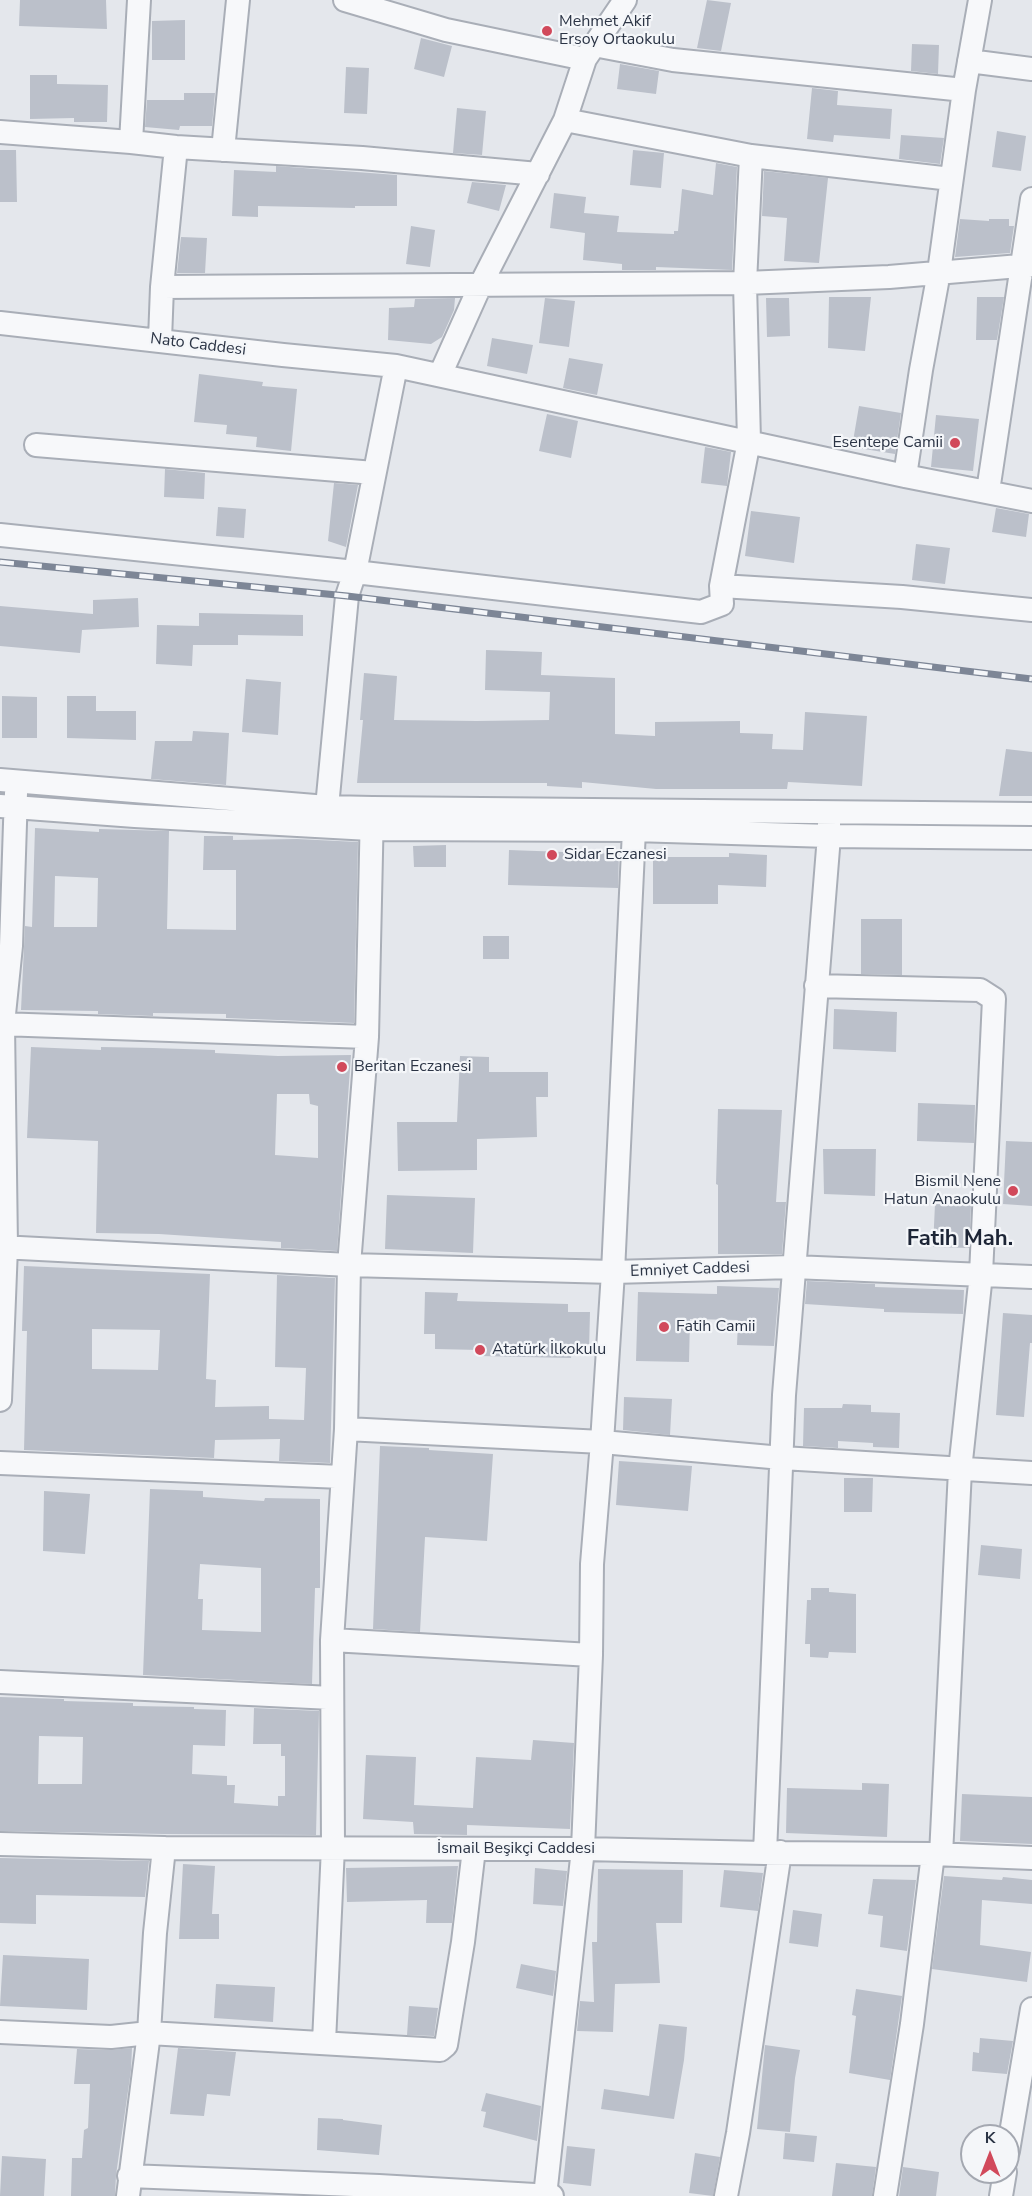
<!DOCTYPE html>
<html>
<head>
<meta charset="utf-8">
<style>
	body { margin:0 }
	#map { position:relative; width:1032px; height:2196px; overflow:hidden; background:#e4e7ec; font-family:"Nunito Sans",sans-serif }
	canvas { display:block }
	.north { position:absolute; left:960px; top:2124px; width:60px; height:60px; box-sizing:border-box; background:#f4f6f9; border:2px solid #a4a8b1; border-radius:50%; rotate:0deg; font-size:16px; font-weight:700; line-height:24px; text-align:center; color:#2b3445 }
	.north::after { content:''; display:block; margin:auto; width:21px; height:27px; background:#d1495b; clip-path:polygon(50% 0,100% 100%,50% 72%,0 100%) }
</style>
</head>
<body>
<div id="map">
<canvas width="1032" height="2196"></canvas>
<div class="north">K</div>
</div>
<script>
const ctx = document.querySelector('canvas').getContext('2d');
ctx.lineJoin = 'round';
function fill(path, color) { ctx.fillStyle = color; ctx.fill(path, 'evenodd'); }
const shape = rows => new Path2D(rows.map(r => 'M' + r).join(''));
function strokePath(path, color, width, dash) { ctx.strokeStyle = color; ctx.lineWidth = width; ctx.lineCap = dash ? 'butt' : 'round'; ctx.setLineDash(dash || []); ctx.stroke(path); }
function write(font, color, halo, rows, align = 'center') {
  ctx.font = font + ' "Nunito Sans",sans-serif'; ctx.lineWidth = 4.5; ctx.setLineDash([]); ctx.textBaseline = 'middle'; ctx.strokeStyle = halo; ctx.fillStyle = color; for (const [text, x, y, turn = 0] of rows) {
    ctx.save(); ctx.translate(x, y); ctx.rotate((+turn || 0) * Math.PI / 180); ctx.textAlign = isNaN(turn) ? turn : align; if (halo) ctx.strokeText(text, 0, 0); ctx.fillText(text, 0, 0); ctx.restore();
  }
}
const building = shape([
	[20,0,106,0,107,29,19,26],
	[707,0,731,3,721,51,697,48],
	[185,20,185,60,152,60,152,21],
	[421,38,452,46,444,77,414,69],
	[912,44,939,45,938,74,911,71],
	[620,64,659,71,656,94,617,89],
	[346,67,369,68,367,114,344,113],
	[30,75,57,75,57,84,108,85,107,122,74,122,74,118,30,119],
	[812,88,838,91,837,105,892,109,890,139,834,135,833,142,807,139],
	[184,93,215,93,212,126,180,126,179,130,145,127,147,100,184,100],
	[457,108,486,111,482,155,453,153],
	[997,131,1026,136,1021,171,992,167],
	[901,135,944,138,940,164,899,159],
	[0,150,16,150,17,202,0,202],
	[633,150,664,153,661,188,630,185],
	[716,163,737,167,732,270,656,267,656,270,622,270,622,264,583,260,585,233,550,228,554,193,586,197,584,213,619,216,617,232,674,234,674,231,678,231,682,189,713,195],
	[276,166,397,175,397,206,355,206,355,208,258,206,258,217,232,216,234,170,276,172],
	[764,171,828,178,819,263,784,261,787,218,762,216],
	[472,182,506,185,499,211,467,203],
	[960,219,989,221,989,219,1009,219,1009,226,1014,226,1010,253,955,257],
	[411,226,435,230,430,267,406,264],
	[181,237,207,238,205,273,177,273],
	[829,297,871,297,865,351,828,348],
	[977,297,1004,297,997,340,976,340],
	[455,298,454,310,442,337,431,344,388,340,389,308,414,307,415,299],
	[545,298,575,301,569,347,539,343],
	[766,298,789,298,790,336,767,337],
	[492,338,533,345,527,374,487,366],
	[569,358,603,364,597,395,563,388],
	[199,374,263,382,262,386,297,389,291,451,256,447,257,437,226,434,227,425,194,422],
	[859,406,901,413,895,454,852,447],
	[547,414,578,421,571,458,539,451],
	[936,415,979,419,973,471,931,467],
	[705,447,731,452,727,486,701,483],
	[165,469,205,473,204,499,164,497],
	[334,483,358,485,346,547,328,541],
	[218,507,246,509,244,538,216,536],
	[996,508,1029,514,1026,537,992,532],
	[751,511,800,517,794,563,745,556],
	[916,544,950,548,945,584,912,580],
	[138,598,139,627,82,630,80,653,0,646,0,606,93,614,93,600],
	[199,613,303,615,303,636,238,635,238,645,193,645,192,666,156,664,157,625,199,626],
	[486,650,542,652,541,675,615,678,615,734,655,736,655,722,740,721,740,733,773,734,772,749,803,750,805,712,867,716,862,786,788,782,787,789,656,789,582,782,582,788,547,786,547,783,357,783,363,720,360,720,364,673,397,676,394,720,477,721,549,720,550,692,485,690],
	[246,679,281,682,278,735,242,732],
	[2,696,37,697,37,738,2,738],
	[67,696,96,696,96,711,136,711,136,740,67,738],
	[193,731,229,733,226,785,151,779,155,741,192,741],
	[1006,749,1032,752,1032,796,999,796],
	[35,828,99,832,99,829,169,831,167,929,236,930,236,870,203,870,204,836,233,836,233,840,297,839,358,842,354,1023,226,1018,226,1014,153,1013,153,1016,98,1014,98,1011,21,1010,25,926,32,927],
	[55,876,98,878,97,927,54,927],
	[446,845,446,867,414,867,413,846],
	[509,850,619,854,618,888,508,885],
	[729,853,767,855,766,887,718,885,718,904,653,904,653,857,729,857],
	[861,919,902,919,902,975,861,974],
	[483,936,509,936,509,959,483,959],
	[834,1009,897,1012,896,1052,833,1049],
	[31,1047,101,1050,101,1047,153,1048,215,1050,215,1053,278,1056,351,1055,337,1251,281,1248,281,1242,159,1234,96,1233,98,1141,27,1138],
	[277,1094,309,1094,310,1104,318,1106,318,1158,275,1155],
	[460,1056,489,1057,489,1072,548,1072,548,1097,536,1097,537,1137,477,1139,477,1170,398,1171,397,1122,457,1122],
	[918,1103,975,1105,974,1143,917,1141],
	[718,1109,782,1110,776,1202,786,1202,782,1254,718,1254,718,1185,716,1184],
	[1006,1141,1032,1142,1032,1206,1003,1204],
	[823,1149,876,1149,875,1196,824,1194],
	[387,1195,475,1198,473,1253,385,1249],
	[935,1204,971,1205,969,1248,933,1247],
	[24,1266,210,1274,206,1379,216,1380,215,1407,269,1406,269,1419,304,1420,306,1368,275,1367,277,1275,335,1278,330,1463,279,1461,280,1439,215,1440,214,1458,24,1450,27,1331,22,1331],
	[92,1329,160,1330,158,1370,92,1369],
	[807,1281,875,1284,875,1287,964,1290,963,1314,884,1312,884,1309,805,1304],
	[717,1286,779,1288,774,1346,737,1345,738,1320,690,1319,689,1362,636,1361,638,1292,717,1294],
	[425,1292,458,1293,457,1301,568,1304,568,1312,590,1312,589,1351,572,1350,571,1358,479,1356,479,1350,435,1349,435,1334,424,1334],
	[1003,1313,1032,1315,1032,1343,1030,1343,1024,1417,996,1415],
	[624,1397,672,1399,670,1435,623,1430],
	[843,1404,871,1405,871,1412,900,1413,899,1448,873,1447,873,1443,838,1441,838,1448,803,1446,804,1408,842,1408],
	[380,1446,429,1448,429,1450,493,1454,487,1541,425,1537,420,1632,373,1629],
	[619,1461,692,1466,688,1511,616,1505],
	[844,1478,873,1478,872,1512,844,1512],
	[150,1489,203,1491,203,1497,264,1501,265,1498,320,1499,320,1588,315,1588,312,1684,143,1675],
	[200,1564,261,1568,261,1632,202,1630,203,1599,198,1599],
	[44,1491,90,1494,85,1554,43,1551],
	[981,1545,1022,1549,1020,1579,978,1575],
	[811,1588,829,1588,829,1592,856,1594,856,1653,829,1652,828,1658,810,1657,810,1644,805,1644,807,1600,811,1600],
	[0,1697,64,1699,64,1701,133,1703,133,1706,194,1707,194,1709,226,1710,225,1746,193,1745,192,1774,227,1776,227,1785,235,1785,234,1803,278,1806,278,1796,285,1796,285,1756,281,1756,281,1744,253,1744,254,1708,319,1711,316,1835,164,1834,0,1831],
	[39,1736,83,1737,82,1784,38,1784],
	[533,1740,574,1743,570,1829,467,1825,467,1835,414,1834,413,1822,363,1819,366,1755,416,1757,414,1805,473,1808,476,1757,531,1760],
	[862,1783,889,1784,887,1837,786,1833,787,1788,862,1790],
	[962,1794,1032,1797,1032,1844,960,1841],
	[0,1858,149,1861,145,1897,36,1895,36,1924,0,1923],
	[183,1864,215,1866,212,1914,219,1914,219,1939,179,1939],
	[458,1866,452,1923,426,1923,427,1900,347,1902,346,1868],
	[535,1868,567,1871,563,1906,533,1904],
	[598,1869,683,1870,682,1923,656,1923,660,1983,615,1984,613,2032,577,2031,580,2001,594,2002,592,1942,597,1942],
	[724,1870,763,1873,758,1911,720,1907],
	[944,1876,1002,1880,1003,1877,1032,1880,1032,1904,982,1900,980,1945,1031,1952,1027,1982,932,1969],
	[873,1879,916,1880,907,1951,880,1947,883,1916,868,1914],
	[793,1910,822,1914,818,1947,789,1943],
	[3,1955,89,1959,87,2010,0,2006],
	[521,1964,556,1971,553,1996,516,1988],
	[216,1984,275,1987,273,2022,214,2018],
	[856,1989,902,1996,890,2080,849,2073,856,2016,852,2015],
	[409,2006,438,2008,434,2036,407,2035],
	[659,2024,687,2027,684,2060,674,2119,601,2109,604,2089,649,2096],
	[980,2038,1013,2041,1007,2074,972,2071,973,2052,979,2053],
	[765,2045,800,2050,795,2078,790,2132,757,2129],
	[132,2048,131,2070,116,2175,115,2196,71,2196,72,2158,82,2158,84,2130,88,2128,90,2084,74,2084,77,2049,111,2050],
	[178,2048,236,2052,230,2096,207,2094,204,2116,170,2114],
	[486,2093,541,2106,537,2141,483,2127,486,2112,481,2111],
	[318,2118,343,2119,343,2120,382,2125,379,2155,317,2150],
	[785,2133,817,2136,814,2162,783,2159],
	[567,2146,595,2149,591,2186,563,2183],
	[695,2153,720,2157,713,2196,689,2193],
	[2,2156,46,2159,44,2196,0,2196],
	[836,2163,876,2167,872,2196,832,2196],
	[903,2167,939,2172,936,2196,899,2196]
]);
const minor = shape([
	[345,0,446,30,585,59],
	[594,45,673,60,964,90],
	[969,61,1032,69],
	[565,120,751,156,951,179],
	[0,132,131,142,176,147,362,158,538,174],
	[131,142,139,0],
	[223,150,238,0],
	[162,287,745,283,889,277,1032,265],
	[0,323,283,355,396,366,905,476,1032,501],
	[160,340,162,287,176,147],
	[440,375,480,286,565,120,585,59,625,0],
	[36,445,374,473],
	[905,476,921,370,939,272,964,90,980,0],
	[988,491,1032,199],
	[0,535,355,572,701,612,722,604,721,586,902,597,1032,610],
	[721,586,749,441,745,283,751,156],
	[0,780,327,807,372,808,1032,814],
	[0,806,135,816,370,829,634,830,829,836,1032,838],
	[327,807,347,596,355,572,396,366],
	[816,986,980,990,994,999,981,1274,960,1470,941,1855],
	[0,1024,367,1037],
	[0,1247,349,1265,613,1272,793,1267,1032,1277],
	[0,1400,6,1247,3,1024,11,946,16,793],
	[346,1429,602,1442,782,1458,1032,1473],
	[0,1463,342,1477],
	[332,1640,591,1655],
	[0,1682,332,1698],
	[0,1844,164,1848,583,1849,765,1853,933,1854,1032,1858],
	[765,1853,784,1395,829,836,829,813],
	[0,2032,111,2037,149,2033,440,2050,446,2045,463,1942,474,1849],
	[324,2042,333,1847,332,1640,346,1429,349,1265,367,1037,372,808],
	[1008,2151,1032,2009],
	[129,2176,379,2186,552,2196],
	[128,2196,149,2033,155,1933,164,1848],
	[545,2196,583,1849,591,1655,592,1564,602,1442,613,1272,634,830],
	[726,2196,738,2133,780,1852],
	[885,2196,912,2024,933,1854],
	[1001,2196,1005,2172]
]);
const rail = shape([
	[0,562,347,596,1032,679]
]);
const markers = [
	[547,31,6,"#d1495b"],
	[955,443,6,"#d1495b"],
	[552,855,6,"#d1495b"],
	[342,1067,6,"#d1495b"],
	[1013,1191,6,"#d1495b"],
	[664,1327,6,"#d1495b"],
	[480,1350,6,"#d1495b"]
];
const poiNames = [
	["Mehmet Akif",559,22],
	["Ersoy Ortaokulu",559,40],
	["Esentepe Camii",943,443,"right"],
	["Sidar Eczanesi",564,855],
	["Beritan Eczanesi",354,1067],
	["Bismil Nene",1001,1182,"right"],
	["Hatun Anaokulu",1001,1200,"right"],
	["Fatih Camii",676,1327],
	["Atatürk İlkokulu",492,1350]
];
const streetNames = [
	["Nato Caddesi",198,345,7],
	["Emniyet Caddesi",690,1270,-2],
	["İsmail Beşikçi Caddesi",516,1849]
];
const districtNames = [
	["Fatih Mah.",960,1240]
];
fill(building, '#bbc0ca');
strokePath(minor, '#a9aeb7', 26);
strokePath(minor, '#f7f8fa', 22);
strokePath(rail, '#7d8696', 7);
strokePath(rail, '#f4f6f9', 4.5, [14]);
for (const [x, y, r, color] of markers) { const dot = new Path2D(); dot.arc(x, y, r, 0, 2 * Math.PI); ctx.fillStyle = color; ctx.fill(dot); strokePath(dot, '#f4f6f9', 2); }
write('16px', '#2b3445', '#f4f6f9', poiNames, 'left');
write('16px', '#2b3445', '#f4f6f9', streetNames);
write('bold 22px', '#1d2536', '#f4f6f9', districtNames);
</script>
</body>
</html>
